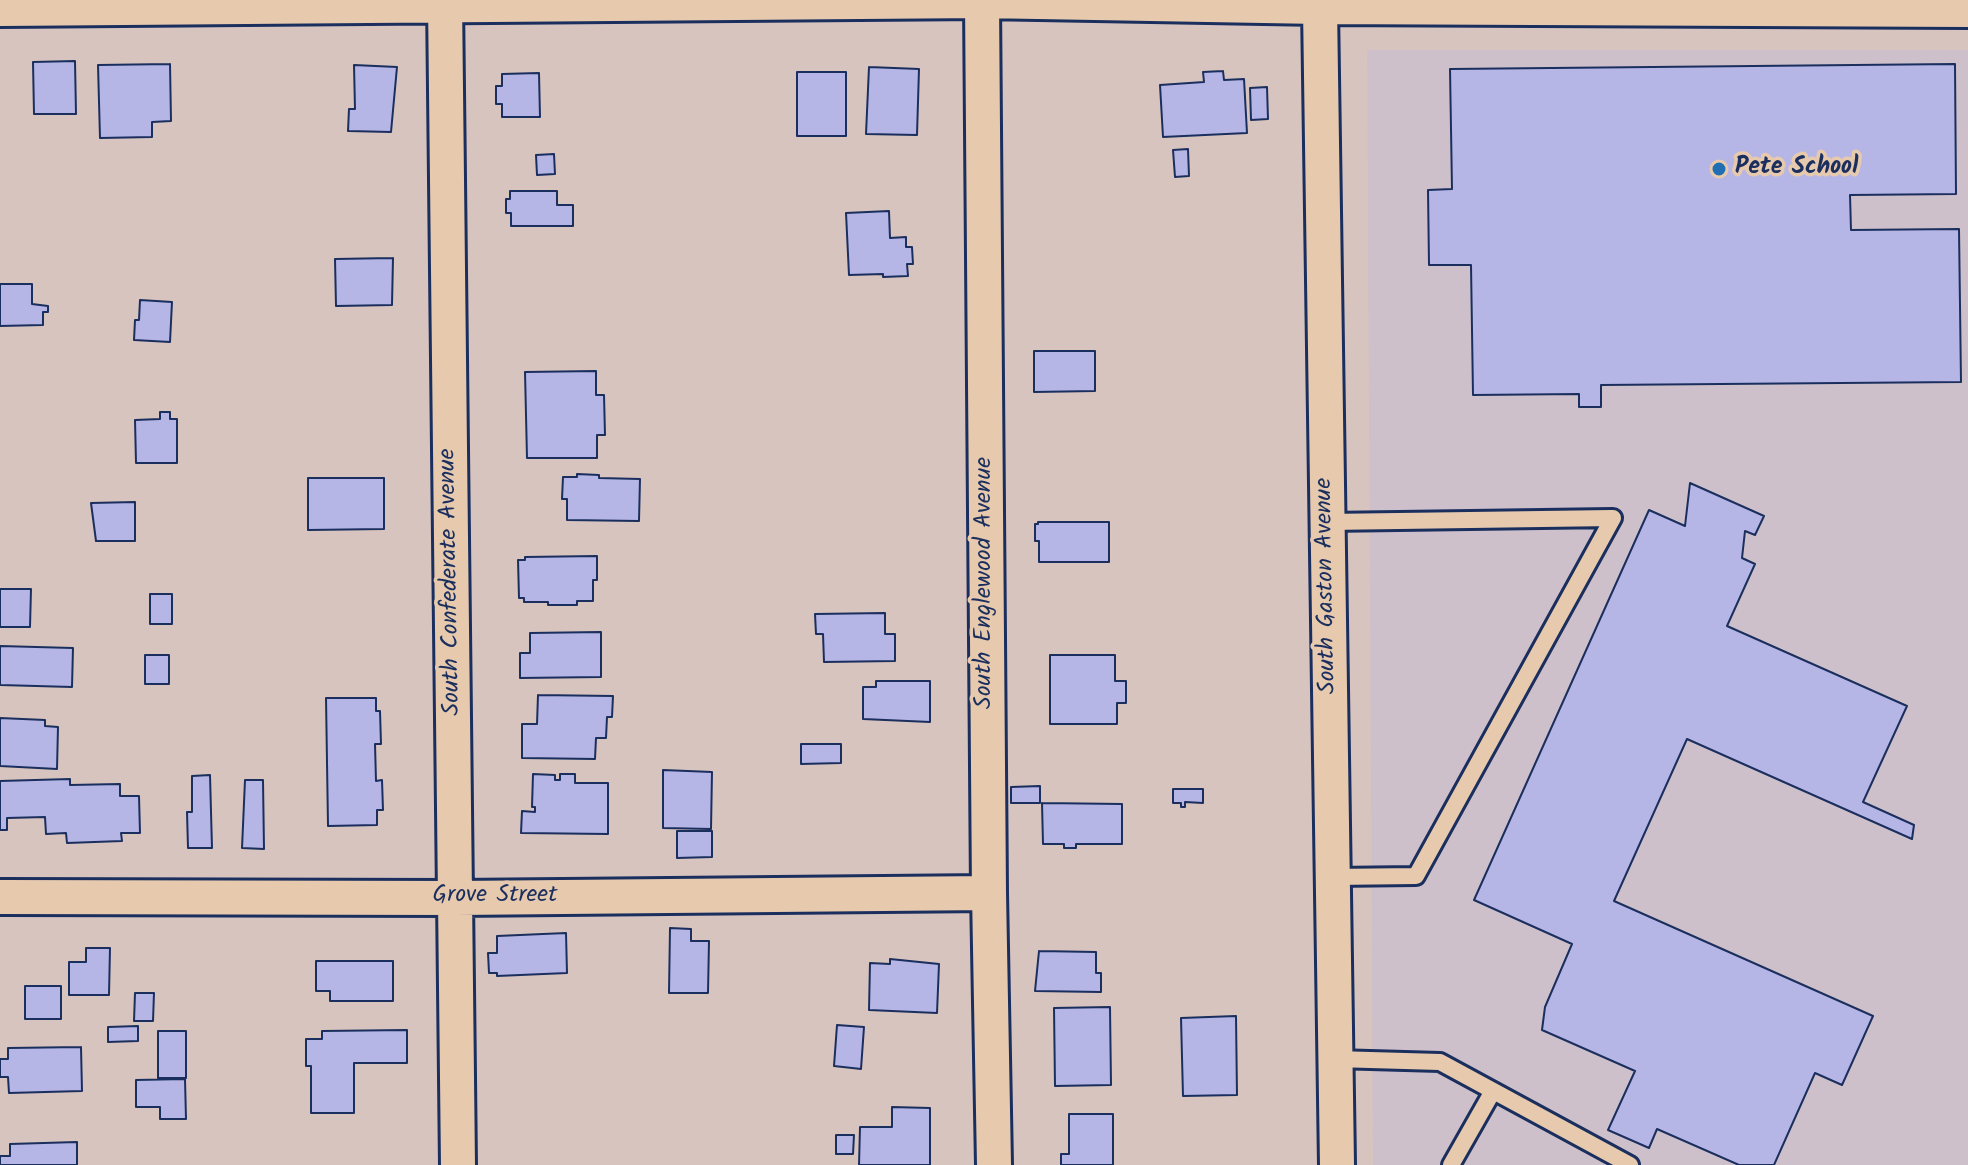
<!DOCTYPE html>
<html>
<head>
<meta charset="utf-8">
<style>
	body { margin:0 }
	canvas { display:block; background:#d8c4bf }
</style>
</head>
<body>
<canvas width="1968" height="1165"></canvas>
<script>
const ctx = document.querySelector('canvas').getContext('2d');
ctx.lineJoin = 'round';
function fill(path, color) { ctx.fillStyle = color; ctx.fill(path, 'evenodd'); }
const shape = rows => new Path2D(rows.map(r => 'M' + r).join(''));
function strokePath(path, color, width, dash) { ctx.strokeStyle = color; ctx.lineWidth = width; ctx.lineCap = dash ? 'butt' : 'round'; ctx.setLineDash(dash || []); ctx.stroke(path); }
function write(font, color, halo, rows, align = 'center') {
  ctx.font = font + ' Kalam,sans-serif'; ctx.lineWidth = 7; ctx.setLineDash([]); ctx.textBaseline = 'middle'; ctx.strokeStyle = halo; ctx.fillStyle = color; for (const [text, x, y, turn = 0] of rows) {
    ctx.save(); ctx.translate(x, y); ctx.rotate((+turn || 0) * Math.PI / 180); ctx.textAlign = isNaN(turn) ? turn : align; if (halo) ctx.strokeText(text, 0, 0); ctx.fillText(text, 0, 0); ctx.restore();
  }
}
const built = shape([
	[1367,50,1968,50,1968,1165,1373,1165]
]);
const building = shape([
	[75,61,76,114,34,114,33,62,75,61],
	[170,64,171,121,152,122,152,137,100,138,98,65,170,64],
	[1955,64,1956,194,1850,195,1851,230,1959,229,1961,382,1601,385,1601,407,1579,407,1579,394,1473,395,1471,265,1429,265,1428,190,1452,189,1450,69,1955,64],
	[354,65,397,67,391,132,348,131,349,109,355,109,354,65],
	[869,67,919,69,917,135,866,134,869,67],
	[1223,71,1224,80,1244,79,1247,133,1163,137,1160,85,1204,82,1203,72,1223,71],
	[797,72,846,72,846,136,797,136,797,72],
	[539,73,540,117,502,117,502,104,496,104,496,86,502,86,502,74,539,73],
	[1267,87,1268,119,1251,120,1250,88,1267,87],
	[1188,149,1189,176,1175,177,1173,150,1188,149],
	[554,154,555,174,537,175,536,155,554,154],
	[510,191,557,191,557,205,573,205,573,226,511,226,511,213,506,213,506,199,510,199,510,191],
	[889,211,890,238,906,237,906,247,912,247,913,264,907,264,908,276,883,277,883,274,849,275,846,213,889,211],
	[393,258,392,305,336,306,335,259,393,258],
	[0,284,32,284,32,304,48,306,48,312,43,312,43,325,0,326,0,284],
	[140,300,172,302,170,342,134,340,135,320,139,320,140,300],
	[1034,351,1095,351,1095,391,1034,392,1034,351],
	[596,371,596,395,604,395,605,435,597,435,597,458,527,458,525,372,596,371],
	[160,412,170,412,170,419,177,419,177,463,136,463,135,420,160,419,160,412],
	[577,474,599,475,599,478,640,479,639,521,567,520,567,499,562,499,563,477,577,477,577,474],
	[308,478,384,478,384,529,308,530,308,478],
	[1690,483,1764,516,1755,535,1745,531,1742,558,1755,564,1727,626,1907,706,1863,802,1914,825,1912,839,1687,739,1614,901,1873,1016,1842,1085,1815,1073,1774,1165,1739,1165,1657,1129,1649,1148,1608,1130,1635,1071,1542,1030,1545,1007,1572,944,1474,900,1649,510,1685,526,1690,483],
	[135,502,135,541,96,541,91,503,135,502],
	[1038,522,1109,522,1109,562,1039,562,1039,541,1035,541,1035,524,1038,524,1038,522],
	[597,556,597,580,593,580,593,601,577,601,577,605,548,605,548,602,524,602,524,598,519,598,518,560,525,560,525,557,597,556],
	[0,589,31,589,30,627,0,627,0,589],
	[150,594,172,594,172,624,150,624,150,594],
	[885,613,885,634,895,634,895,661,824,662,823,634,816,634,815,614,885,613],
	[601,632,601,677,520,678,520,653,530,653,530,633,601,632],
	[0,646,73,648,72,687,0,685,0,646],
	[145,655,169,655,169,684,145,684,145,655],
	[1050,655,1115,655,1115,681,1126,681,1126,703,1117,703,1117,724,1050,724,1050,655],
	[876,681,930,681,930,722,863,719,863,687,876,687,876,681],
	[538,695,613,696,612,717,607,717,606,738,596,738,595,759,522,758,522,724,537,724,538,695],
	[326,698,376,698,376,711,380,711,381,744,375,744,376,781,382,780,383,810,377,810,377,825,328,826,326,698],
	[0,718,45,720,45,726,58,727,57,769,0,766,0,718],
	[801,744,841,744,841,763,801,764,801,744],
	[663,770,712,772,711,829,663,828,663,770],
	[533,774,555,775,555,780,560,780,560,774,575,774,575,783,608,783,608,834,521,833,522,811,535,812,535,807,532,807,533,774],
	[210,775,212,848,188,848,187,812,192,812,192,776,210,775],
	[70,779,70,785,120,784,120,796,139,796,140,833,121,833,122,841,67,843,66,833,46,834,45,817,7,818,7,830,0,830,0,781,70,779],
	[245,780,263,780,264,849,242,848,245,780],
	[1040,786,1040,803,1011,803,1011,787,1040,786],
	[1173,789,1203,789,1203,803,1185,802,1185,807,1181,807,1181,803,1173,803,1173,789],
	[1042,803,1122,804,1122,844,1076,844,1076,848,1064,848,1064,844,1043,844,1042,803],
	[677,831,712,831,712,857,677,858,677,831],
	[670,928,691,929,691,941,709,941,708,993,669,993,670,928],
	[566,933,567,973,497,976,497,973,489,973,488,953,497,953,497,936,566,933],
	[86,948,110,948,109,995,69,995,69,962,86,962,86,948],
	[1039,951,1096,952,1096,973,1101,973,1101,992,1035,991,1039,951],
	[890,959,939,964,937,1013,869,1010,870,963,890,964,890,959],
	[316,961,393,961,393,1001,330,1001,330,991,316,991,316,961],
	[25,986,61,986,61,1019,25,1019,25,986],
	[135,993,154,993,153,1021,134,1021,135,993],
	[1110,1007,1111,1085,1055,1086,1054,1008,1110,1007],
	[1236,1016,1237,1095,1183,1096,1181,1018,1236,1016],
	[837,1025,864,1027,861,1069,834,1066,837,1025],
	[138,1026,138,1041,108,1042,108,1027,138,1026],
	[407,1030,407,1063,354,1063,354,1113,311,1113,311,1066,306,1066,306,1039,322,1039,322,1031,407,1030],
	[158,1031,186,1031,186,1078,158,1078,158,1031],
	[81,1047,82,1091,9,1093,8,1077,0,1077,0,1059,8,1059,8,1048,81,1047],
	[185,1079,186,1119,160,1119,160,1107,136,1107,136,1080,185,1079],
	[892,1107,930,1108,930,1165,859,1165,860,1127,892,1127,892,1107],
	[1069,1114,1113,1114,1113,1165,1061,1165,1061,1154,1069,1154,1069,1114],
	[836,1135,854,1135,853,1154,836,1154,836,1135],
	[77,1142,77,1165,0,1165,0,1156,10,1156,10,1144,77,1142]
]);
const lane = shape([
	[1327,522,1613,518,1416,876,1332,877],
	[1335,1059,1440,1062,1630,1165],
	[1451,1165,1493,1091]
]);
const street = shape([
	[445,0,458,1165],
	[982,1,989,893,994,1165],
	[1320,7,1337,1165],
	[0,9,982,1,1320,7,1968,10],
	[0,897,456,898,989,893]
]);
const markers = [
	[1719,169,8,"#1f6fb2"]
];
const poiNames = [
	["Pete School",1735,169]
];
const streetNames = [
	["South Confederate Avenue",452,582,-91],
	["South Englewood Avenue",986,583,-90],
	["South Gaston Avenue",1328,586,-91],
	["Grove Street",495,897]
];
fill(built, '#cec0cb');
fill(building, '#b5b5e6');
strokePath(building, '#1b2f5e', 2);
strokePath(lane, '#1b2f5e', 22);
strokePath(street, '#1b2f5e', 40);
strokePath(lane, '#e7caae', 16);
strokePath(street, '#e7caae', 34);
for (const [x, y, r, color] of markers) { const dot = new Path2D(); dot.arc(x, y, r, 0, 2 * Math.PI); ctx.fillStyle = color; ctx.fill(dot); strokePath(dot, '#e7caae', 3); }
write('bold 24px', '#1b2f5e', '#e7caae', poiNames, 'left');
write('24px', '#1b2f5e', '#e7caae', streetNames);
</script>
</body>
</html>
